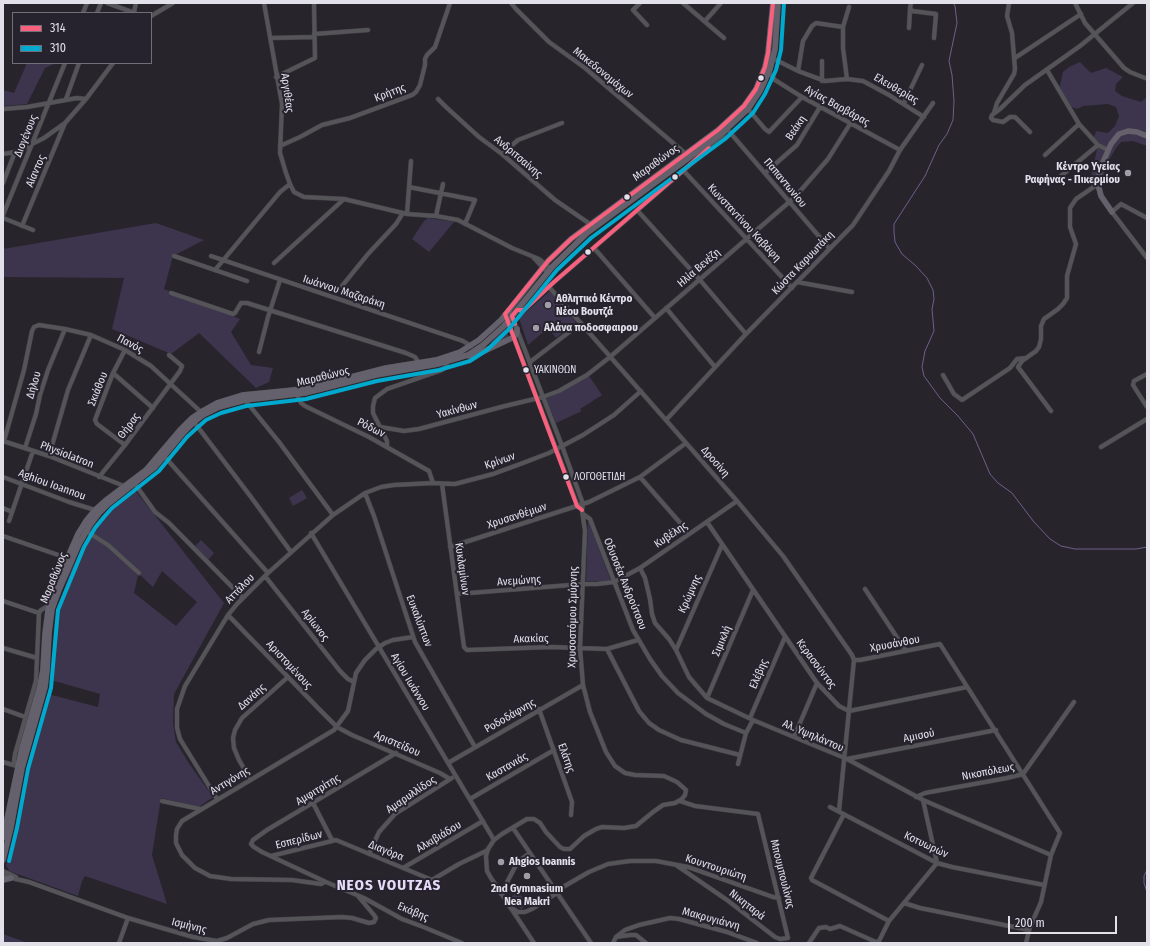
<!DOCTYPE html>
<html>
<head>
<meta charset="utf-8">
<style>
	body { margin:0 }
	#map { position:relative; width:1150px; height:946px; overflow:hidden; background:#27252b; font-family:"Fira Sans Condensed",sans-serif }
	canvas { display:block }
	.frame { position:absolute; inset:0; border:4px solid #e2e0e8; pointer-events:none }
	.legend { position:absolute; left:12px; top:12px; width:140px; height:52px; box-sizing:border-box; background:#26222e; border:1px solid #716e78; margin:0; padding:5px 7px; list-style:none; font-size:12px; color:#e2e0e8 }
	.legend li { display:flex; align-items:center; gap:8px; height:20px }
	.legend b { width:20px; border:1px solid #716e78 }
	.scale { position:absolute; left:1008px; top:916px; width:109px; height:18px; box-sizing:border-box; border:2px solid #e2e0e8; border-top:0; padding-left:5px; font-size:12px; line-height:14px; white-space:nowrap; color:#e2e0e8; -webkit-text-stroke:3px #26222e; paint-order:stroke }
</style>
</head>
<body>
<div id="map">
<canvas width="1150" height="946"></canvas>
<div class="frame"></div>
<ul class="legend">
<li><b style="height:5px;background:#f8607d"></b>314</li>
<li><b style="height:5px;background:#00a9ce"></b>310</li>
</ul>
<div class="scale">200 m</div>
</div>
<script>
const ctx = document.querySelector('canvas').getContext('2d');
ctx.lineJoin = 'round';
function fill(path, color) { ctx.fillStyle = color; ctx.fill(path, 'evenodd'); }
const shape = rows => new Path2D(rows.map(r => 'M' + r).join(''));
function strokePath(path, color, width, dash) { ctx.strokeStyle = color; ctx.lineWidth = width; ctx.lineCap = dash ? 'butt' : 'round'; ctx.setLineDash(dash || []); ctx.stroke(path); }
function write(font, color, halo, rows, align = 'center') {
  ctx.font = font + ' "Fira Sans Condensed",sans-serif'; ctx.lineWidth = 4; ctx.setLineDash([]); ctx.textBaseline = 'middle'; ctx.strokeStyle = halo; ctx.fillStyle = color; for (const [text, x, y, turn = 0] of rows) {
    ctx.save(); ctx.translate(x, y); ctx.rotate((+turn || 0) * Math.PI / 180); ctx.textAlign = isNaN(turn) ? turn : align; if (halo) ctx.strokeText(text, 0, 0); ctx.fillText(text, 0, 0); ctx.restore();
  }
}
const green = shape([
	[1080,62,1091,73,1106,68,1123,77,1116,84,1115,91,1122,96,1141,102,1147,97,1147,146,1133,141,1121,142,1116,148,1107,163,1102,184,1092,186,1091,177,1098,145,1093,140,1096,131,1108,133,1115,126,1119,116,1116,107,1108,104,1083,106,1077,109,1069,106,1059,90,1063,72,1069,67],
	[27,63,56,63,45,68,27,104,3,106,3,90,14,93],
	[428,218,454,222,429,252,412,239,424,221],
	[156,223,204,240,173,256,164,289,240,319,231,332,251,365,273,368,269,382,256,388,199,333,171,354,112,329,124,278,3,277,3,249],
	[550,291,576,322,556,338,548,328,528,345,519,318],
	[505,328,509,337,492,345,491,342],
	[589,376,602,395,580,409,582,411,556,423,546,399,566,389],
	[134,489,224,603,174,694,173,724,176,742,188,762,213,797,199,807,161,798,152,855,167,904,85,876,82,881,78,896,9,871,6,865,12,841,30,754,48,694,98,707,100,694,51,680,54,628,57,609,71,570,89,535,108,545,138,575,134,593,176,626,197,602,162,571,153,587,140,575,116,550,89,532,100,518,109,508],
	[302,490,307,498,293,506,289,498],
	[588,520,611,581,586,581],
	[201,540,214,553,208,560,195,546],
	[518,891,528,905,521,909,510,898],
	[3,934,28,943,3,943]
]);
const stream = shape([
	[953,3,955,6,957,23,949,61,952,75,954,101,953,120,947,134,939,145,925,176,894,224,894,232,895,242,902,254,916,266,927,278,933,290,934,299,932,309,934,331,925,351,922,367,924,376,940,398,958,416,973,434,990,474,998,483,1012,493,1034,522,1050,539,1061,546,1075,549,1136,549,1147,547],
	[1147,870,1144,876,1144,883,1147,892]
]);
const minor = shape([
	[107,3,135,13],
	[264,3,282,104,280,153,286,173,290,184,294,192,304,197,344,199,407,214,436,216,458,220,512,248,539,259,550,268],
	[511,3,516,9,549,42,585,68,686,154],
	[640,3,633,10,647,25],
	[683,3,724,38],
	[911,3,910,8,912,11,936,14,934,38],
	[1075,3,1085,23,1124,68,1130,72,1145,78],
	[134,12,136,3],
	[83,13,87,3],
	[97,13,101,3],
	[151,16,173,3],
	[705,21,721,3],
	[909,28,910,9],
	[314,34,368,30],
	[270,38,314,37],
	[772,58,798,71,825,81,847,79,863,81,889,95,924,117],
	[1015,58,1081,14],
	[822,61,822,81],
	[1047,70,1079,124,1098,145,1108,150],
	[798,71,803,41,812,26,816,23,843,27],
	[769,73,775,80,802,97,900,150],
	[276,77,315,58,314,3],
	[847,79,843,48,843,27,849,7],
	[66,99,79,63],
	[438,99,446,107,479,137,502,154,555,200,590,224],
	[904,103,922,65],
	[3,109,27,107,77,98,86,99],
	[748,109,765,129,769,132,802,97],
	[994,113,997,103,1014,74,1015,69,1012,33,1007,16,1009,3],
	[1030,132,1015,117,1010,117,1003,122,993,120,991,118,992,115,1000,109,1025,85,1080,46,1133,3],
	[280,146,300,137,322,125,350,118,412,95,416,92,420,85,425,65,425,59,427,55,435,47,450,3],
	[3,154,15,152,32,144,44,138,65,123,86,99,113,63],
	[502,154,518,140,562,123],
	[1045,155,1079,124],
	[683,170,792,288],
	[765,173,797,145,820,107],
	[1061,176,1098,145],
	[3,183,15,152],
	[409,187,475,200,465,224],
	[637,210,700,280,746,334],
	[407,214,411,161],
	[3,215,65,63],
	[436,216,443,184],
	[3,218,33,230],
	[1147,218,1121,204,1112,212,1147,258],
	[22,226,65,123],
	[594,248,655,318],
	[174,256,247,281],
	[211,256,463,341,471,346],
	[533,257,547,272],
	[274,263,344,199],
	[215,270,280,192,290,184],
	[797,282,852,292],
	[342,286,368,254,396,224,403,213],
	[549,287,737,501,783,556,852,655,854,660,839,811],
	[171,293,233,314,235,313,241,303,247,303,406,353,415,357,419,363],
	[666,308,715,367],
	[509,309,562,446,583,504,582,510,585,531,580,648,583,685,590,712,606,752,615,766,625,773,635,775,664,776,677,782,686,790,685,795,682,799,675,803,663,805,653,812,636,826,624,828,602,827,596,829,584,836,570,849,564,849,560,847,546,832,540,823,534,819,527,819,502,834,494,840,488,849,486,856,487,871,491,878,534,943],
	[517,310,522,311,524,310,554,282,720,139,727,129,829,248],
	[505,314,578,507],
	[125,350,113,373,95,420,97,424,125,445],
	[259,352,268,317,280,280],
	[530,362,581,323],
	[113,373,153,408],
	[1147,374,1134,381,1133,385,1147,407],
	[943,375,954,394,962,400,1010,368,1017,359,1026,358],
	[297,395,301,403,305,406,369,437,429,471,433,483],
	[245,400,279,442,333,515],
	[1051,411,1018,367,1022,361,1036,351,1039,347,1041,339,1041,326,1044,319,1058,309,1063,304,1067,298,1067,276,1076,244,1070,227,1070,208,1076,199,1098,184],
	[666,420,746,334,853,225,889,171,900,150,933,103],
	[194,422,251,497,291,552],
	[380,427,404,431,419,429,505,406,543,397,559,391,587,375,610,357,795,197,828,159,850,124],
	[3,441,49,456,124,486],
	[4,441,24,370,32,331,34,327,39,325,65,329,91,335,125,350,151,366,201,412],
	[387,447,387,441,373,413,373,406,375,398,387,389,442,370,446,367,447,362],
	[1101,447,1147,419],
	[25,448,36,414,40,395,48,370,65,329],
	[49,456,68,390,91,335],
	[164,456,268,573],
	[3,477,69,502,95,510],
	[99,477,125,445,180,371,182,366,169,355],
	[640,477,689,533],
	[135,484,155,512,169,523,243,598],
	[442,484,464,647,467,650,551,647,607,649,638,640],
	[365,493,374,516,415,642,475,747],
	[3,508,12,512],
	[583,514,590,519,633,630,650,659,662,676,678,693,706,714,724,724,746,733],
	[9,521,33,451],
	[707,522,817,683,839,706,849,711,967,687],
	[86,531,108,545,139,573],
	[311,533,494,840],
	[3,536,67,558],
	[450,547,589,502,640,477,686,443],
	[640,568,645,578,650,599,652,614,655,623,669,639,676,650,689,677,707,698,753,720,847,759,923,800,1051,855,1041,902,1030,927,1026,943],
	[265,576,340,671,348,679,354,682],
	[865,589,906,651],
	[457,594,583,584,597,584,614,582,640,568,737,501],
	[3,601,39,613],
	[228,615,319,709,337,727,352,735,440,773,450,779],
	[3,648,37,658],
	[607,649,639,711,649,723,659,730,681,740,740,755],
	[676,650,722,545],
	[854,660,860,660,940,644,1060,833,1051,855],
	[707,698,753,590],
	[3,709,25,717],
	[539,709,572,802,571,815],
	[750,718,785,637],
	[794,737,817,683],
	[396,753,267,830,253,840,251,844,254,847,262,852,326,882,364,898,402,919,421,926,462,943],
	[847,759,996,730],
	[3,762,17,766],
	[448,763,583,685],
	[738,764,746,733,753,720],
	[18,766,14,762,15,754,36,681,39,613,41,610,48,606],
	[250,779,239,760,234,748,233,738,235,730,242,718,288,677],
	[916,797,925,793,1007,778,1023,774,1074,702],
	[217,799,180,739,177,728,177,709,185,686,228,615,237,604,268,573,333,515,365,493,381,487,394,485,433,483,455,484,493,474,523,463,549,453,583,435,614,415,641,391],
	[470,799,554,750],
	[162,801,200,809],
	[313,803,332,840],
	[830,807,937,863,952,867,1044,885],
	[844,814,811,878,812,880,889,921,937,863,923,800],
	[513,828,591,943],
	[369,854,379,832,395,814,452,778],
	[271,856,336,840,432,880,459,864,488,850],
	[676,865,727,900,775,937,780,939,788,938,758,814,695,806,680,801],
	[403,868,483,821],
	[3,871,16,877],
	[3,876,29,882,128,918,193,937,217,941,227,938,253,924,269,920,342,917,352,918,369,923,374,922,376,918,374,915,358,896],
	[325,882,321,884,292,880,231,879,210,876,195,868,182,855,176,843,176,835,177,829,182,821,187,818,334,730,348,711,356,673,365,660,376,649,385,643,393,640,413,637],
	[556,891,589,872,608,864,630,861,656,861,688,867,773,897,779,898],
	[501,894,516,865,523,858,530,853],
	[904,903,920,908,1029,930],
	[510,907,518,912,525,912,532,909,557,893],
	[616,937,625,930,639,925,670,918,679,919,727,932,757,943],
	[119,943,128,918],
	[613,943,616,937,630,935,636,935,646,943],
	[809,943,819,928,826,927,830,929,840,926,876,942,879,941,889,921]
]);
const major = shape([
	[1112,212,1101,196,1098,184,1100,169,1111,144,1119,134,1128,131,1137,132,1147,136],
	[469,356,480,353,514,337,517,333,517,329],
	[3,838,22,748,40,686,43,670,45,634,49,603,54,588,78,534,86,521,95,510,105,501,146,470,180,430,192,418,201,412,217,403,243,395,304,389,386,368,436,360,460,352,479,340,501,320,548,261,571,239,718,130,744,106,756,89,765,67,768,53,773,3],
	[3,860,11,827,22,768,45,687,47,670,49,633,52,609,59,590,79,544,90,525,99,513,108,504,155,467,183,433,194,422,203,415,219,407,245,400,305,393,376,375,438,364,468,355,483,345,504,326,553,266,587,233,721,134,748,109,760,91,770,69,775,49,778,3],
	[3,880,11,878]
]);
const bus1 = shape([
	[515,324,512,316,517,310,524,310,554,282,709,148],
	[582,510,577,506,505,314,548,261,571,239,718,130,744,106,756,89,765,67,768,53,773,3]
]);
const bus2 = shape([
	[9,861,17,828,28,769,51,688,58,610,84,547,95,528,104,517,112,508,159,471,187,437,198,427,206,420,221,413,246,406,306,399,377,381,439,370,470,361,487,350,508,330,557,270,591,238,725,139,753,113,765,94,776,70,781,50,784,3]
]);
const markers = [
	[761,78,3.5,"#e2e0e8"],
	[1128,173,4,"#a19fa6"],
	[675,177,3.5,"#e2e0e8"],
	[627,197,3.5,"#e2e0e8"],
	[588,252,3.5,"#e2e0e8"],
	[548,305,4,"#a19fa6"],
	[536,328,4,"#a19fa6"],
	[526,370,3.5,"#e2e0e8"],
	[566,477,3.5,"#e2e0e8"],
	[501,862,4,"#a19fa6"],
	[527,876,4,"#a19fa6"]
];
const busNames = [
	["ΥΑΚΙΝΘΩΝ",534,370],
	["ΛΟΓΟΘΕΤΙΔΗ",574,477]
];
const streetNames = [
	["Μακεδονομάχων",603,73,39],
	["Ελευθερίας",896,89,30],
	["Αργιθέας",287,93,82],
	["Κρήτης",390,93,-21],
	["Αγίας Βαρβάρας",837,106,29],
	["Βεάκη",796,128,-56],
	["Διογένους",26,136,-68],
	["Ανδριτσαίνης",518,157,40],
	["Μαραθώνος",656,163,-36],
	["Αίαντος",36,171,-67],
	["Παπαντωνίου",785,183,50],
	["Κωνσταντίνου Καβάφη",744,223,47],
	["Κώστα Καρυωτάκη",803,263,-46],
	["Ηλία Βενέζη",699,268,-41],
	["Ιωάννου Μαζαράκη",344,292,18],
	["Πανός",130,344,28],
	["Μαραθώνος",323,377,-14],
	["Δήλου",34,385,-74],
	["Σκιάθου",98,389,-68],
	["Υακίνθων",457,410,-15],
	["Θήρας",129,426,-53],
	["Ρόδων",371,428,27],
	["Physiolatron",67,455,21],
	["Κρίνων",500,461,-19],
	["Δροσίνη",715,462,49],
	["Aghiou Ioannou",52,485,20],
	["Χρυσανθέμων",517,516,-18],
	["Κυβέλης",671,535,-34],
	["Κυκλαμίνων",462,569,82],
	["Μαραθώνος",54,578,-68],
	["Ανεμώνης",519,581,-4],
	["Οδυσσέα Ανδρούτσου",625,584,68],
	["Αττάλου",240,589,-46],
	["Κρώμνης",690,594,-66],
	["Χρυσοστόμου Σμύρνης",573,617,-89],
	["Ευκαλύπτων",419,621,69],
	["Αρίωνος",315,625,52],
	["Ακακίας",531,639,-1],
	["Σιμικλή",722,641,-67],
	["Χρυσάνθου",895,644,-11],
	["Κερασούντος",816,664,53],
	["Αριστομένους",289,665,47],
	["Ελέβης",759,674,-67],
	["Αγίου Ιωάννου",410,682,59],
	["Δανάης",252,697,-42],
	["Ροδοδάφνης",510,716,-30],
	["Αλ. Υψηλάντου",813,736,23],
	["Αμισού",919,736,-11],
	["Αριστείδου",397,744,23],
	["Ελάτης",566,758,70],
	["Καστανιάς",507,767,-30],
	["Νικοπόλεως",988,772,-11],
	["Αντιγόνης",230,781,-31],
	["Αμφιτρίτης",318,790,-31],
	["Αμαρυλλίδος",411,795,-34],
	["Αλκιβιάδου",439,837,-31],
	["Εσπερίδων",299,840,-14],
	["Κοτυωρών",926,845,25],
	["Διαγόρα",386,851,22],
	["Κουντουριώτη",716,868,18],
	["Μπουμπουλίνας",782,874,76],
	["Νικηταρά",747,905,38],
	["Εκάβης",413,912,23],
	["Μακρυγιάννη",711,919,15],
	["Ισμήνης",189,926,14]
];
const poiNames = [
	["Κέντρο Υγείας",1120,167,"right"],
	["Ραφήνας - Πικερμίου",1120,180,"right"],
	["Αθλητικό Κέντρο",556,299],
	["Νέου Βουτζά",556,312],
	["Αλάνα ποδοσφαιρου",544,328],
	["Ahgios Ioannis",509,862],
	["2nd Gymnasium",527,889,"center"],
	["Nea Makri",527,902,"center"]
];
const districtNames = [
	["NEOS VOUTZAS",389,886]
];
fill(green, '#3d344e');
strokePath(stream, '#6e5f8d', 1);
strokePath(minor, '#424146', 5);
strokePath(major, '#424146', 6);
strokePath(minor, '#555459', 4);
strokePath(major, '#65616c', 5.5);
strokePath(bus1, '#f8607d', 4);
strokePath(bus2, '#00a9ce', 4);
for (const [x, y, r, color] of markers) { const dot = new Path2D(); dot.arc(x, y, r, 0, 2 * Math.PI); ctx.fillStyle = color; ctx.fill(dot); strokePath(dot, '#26222e', 1.5); }
write('10px', '#e2e0e8', '#26222e', busNames, 'left');
write('11px', '#e2e0e8', '#26222e', streetNames);
write('bold 11px', '#e2e0e8', '#26222e', poiNames, 'left');
ctx.letterSpacing = '1px';
write('bold 15px', '#e4dcf9', '#26222e', districtNames);
ctx.letterSpacing = '0px';
</script>
</body>
</html>
